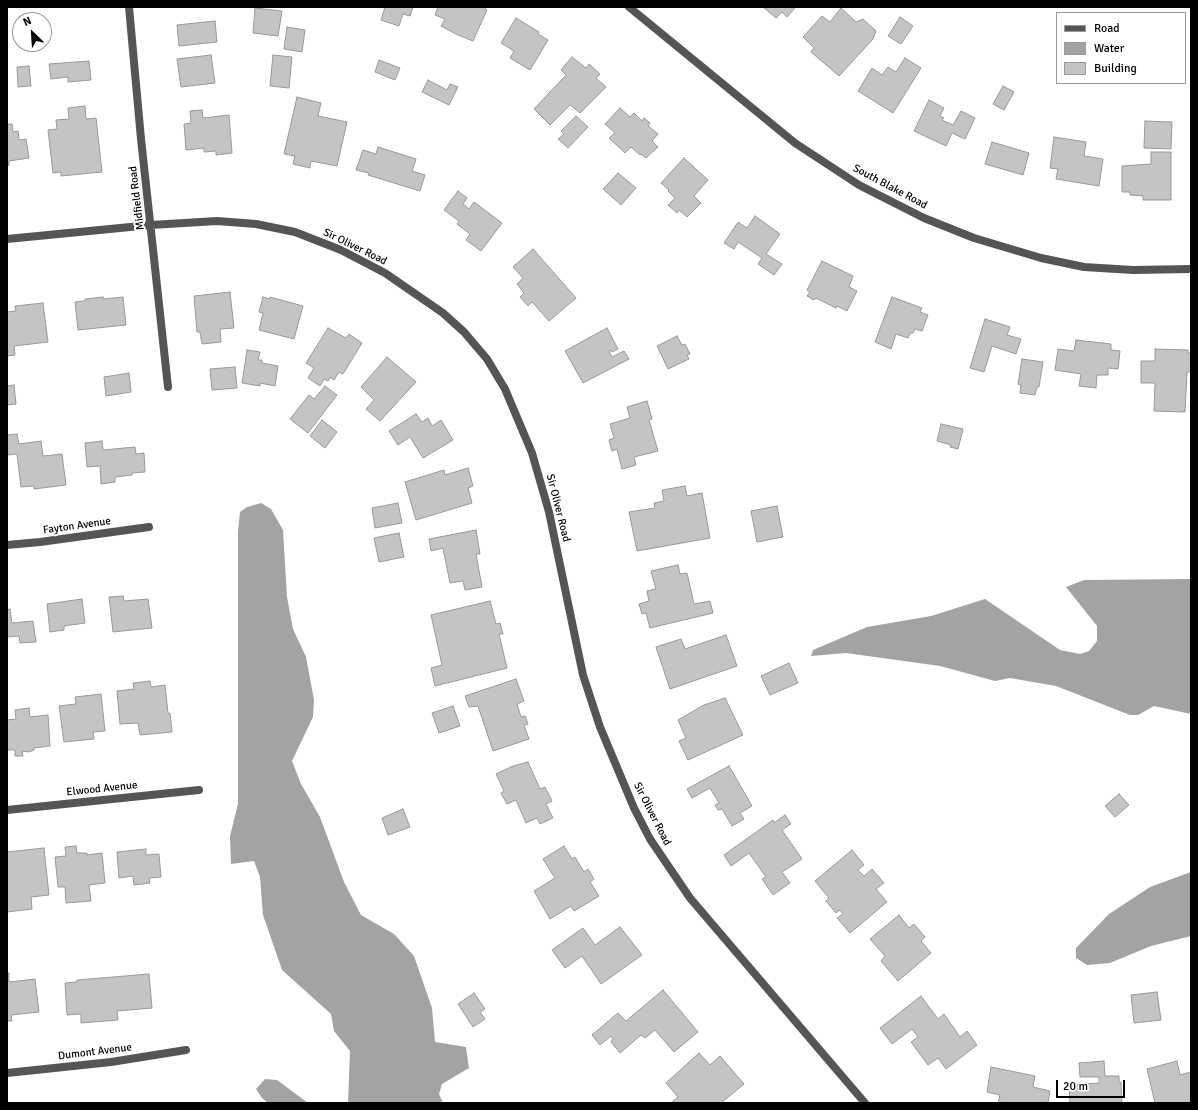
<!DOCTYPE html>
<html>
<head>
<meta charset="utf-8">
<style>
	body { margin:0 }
	#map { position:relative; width:1198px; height:1110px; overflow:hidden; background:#fff; font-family:Signika,sans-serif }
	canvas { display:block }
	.frame { position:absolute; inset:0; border:8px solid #000; pointer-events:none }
	.legend { position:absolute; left:1056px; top:12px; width:130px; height:72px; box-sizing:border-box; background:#fff; border:1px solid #999; margin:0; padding:5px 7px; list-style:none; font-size:12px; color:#000 }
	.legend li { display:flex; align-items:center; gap:8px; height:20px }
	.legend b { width:20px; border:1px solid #999 }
	.north { position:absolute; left:12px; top:12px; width:40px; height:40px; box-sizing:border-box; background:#fff; border:1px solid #999; border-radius:50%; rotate:335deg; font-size:11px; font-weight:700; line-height:16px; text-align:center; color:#000 }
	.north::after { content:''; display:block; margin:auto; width:14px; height:18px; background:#000; clip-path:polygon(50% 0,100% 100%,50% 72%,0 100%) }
	.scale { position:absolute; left:1056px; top:1080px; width:69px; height:18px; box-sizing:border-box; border:2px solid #000; border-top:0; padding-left:5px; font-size:12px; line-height:14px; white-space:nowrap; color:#000; -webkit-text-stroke:3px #fff; paint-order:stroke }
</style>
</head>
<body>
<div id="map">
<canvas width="1198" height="1110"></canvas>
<div class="frame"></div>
<ul class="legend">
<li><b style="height:5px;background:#555"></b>Road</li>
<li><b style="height:11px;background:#a3a3a3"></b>Water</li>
<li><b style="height:11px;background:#c4c4c4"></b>Building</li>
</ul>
<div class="north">N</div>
<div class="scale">20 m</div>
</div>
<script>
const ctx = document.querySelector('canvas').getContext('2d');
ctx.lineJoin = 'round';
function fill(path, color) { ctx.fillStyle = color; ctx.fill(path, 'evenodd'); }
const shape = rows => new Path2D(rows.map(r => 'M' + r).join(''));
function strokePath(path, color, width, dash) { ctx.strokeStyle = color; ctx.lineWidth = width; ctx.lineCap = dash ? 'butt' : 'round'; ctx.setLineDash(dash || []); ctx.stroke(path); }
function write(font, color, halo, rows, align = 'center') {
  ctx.font = font + ' Signika,sans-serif'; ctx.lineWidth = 4; ctx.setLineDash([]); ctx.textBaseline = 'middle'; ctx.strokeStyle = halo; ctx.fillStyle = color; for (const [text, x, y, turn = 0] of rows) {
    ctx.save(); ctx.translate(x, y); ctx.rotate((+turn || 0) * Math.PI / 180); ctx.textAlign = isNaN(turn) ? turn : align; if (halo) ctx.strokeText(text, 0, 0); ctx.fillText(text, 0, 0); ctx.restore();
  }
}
const water = shape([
	[261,503,271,509,283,530,287,597,293,629,306,657,314,700,313,717,292,761,301,784,320,817,344,882,361,915,394,934,414,956,432,1008,435,1042,466,1047,469,1068,442,1084,439,1094,443,1103,348,1103,350,1051,334,1031,331,1014,282,970,263,915,260,877,254,861,231,864,230,836,238,804,238,531,240,512,247,507],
	[1191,579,1191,714,1154,706,1138,715,1130,715,1056,686,1010,678,995,681,940,666,846,653,811,656,813,650,867,627,931,616,985,599,1060,650,1080,654,1089,651,1097,641,1097,626,1066,587,1084,580],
	[1191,872,1191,936,1151,946,1110,963,1087,965,1076,958,1076,948,1109,914,1150,887],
	[265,1079,277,1080,308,1103,268,1103,262,1098,256,1089]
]);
const building = shape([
	[385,7,413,7,410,16,403,14,399,26,381,20,385,7],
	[438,7,486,7,485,9,487,10,473,41,456,34,441,26,445,19,435,15,438,7],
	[763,7,796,7,787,17,782,12,776,18,763,7],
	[255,8,282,11,278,36,253,33,255,8],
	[841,8,856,22,863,19,876,31,873,39,839,76,811,52,814,48,803,37,822,16,830,22,841,8],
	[900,17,913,26,901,44,888,36,900,17],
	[516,18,539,32,538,34,548,40,530,70,510,58,514,51,501,43,516,18],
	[215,21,217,42,179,46,177,25,215,21],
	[287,27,305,30,302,52,284,49,287,27],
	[211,55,215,83,181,87,177,59,211,55],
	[273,55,292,57,289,88,270,86,273,55],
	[572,57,586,68,589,64,600,74,596,78,606,87,580,113,570,105,550,125,534,109,566,75,561,70,572,57],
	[905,58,921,68,893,113,858,91,872,68,882,75,888,67,896,72,905,58],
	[379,60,400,68,395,80,375,72,379,60],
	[89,61,91,80,68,82,68,77,51,79,49,64,89,61],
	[29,66,31,86,18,87,17,67,29,66],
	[428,80,447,90,450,84,458,87,449,105,422,92,428,80],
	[1003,86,1014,92,1004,110,993,104,1003,86],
	[297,97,321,103,318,116,347,122,337,166,311,161,310,168,293,164,295,156,284,154,297,97],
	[929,100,944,108,940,116,944,118,942,120,953,125,961,111,975,118,965,139,952,133,946,146,914,131,929,100],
	[85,106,86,119,96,118,102,172,61,176,61,172,53,173,48,130,57,129,56,120,69,119,68,108,85,106],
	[620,108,630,117,634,113,642,121,644,118,650,123,648,126,658,134,652,141,658,147,646,158,641,154,640,155,631,147,625,153,609,138,615,133,605,124,620,108],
	[202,110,203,118,229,115,232,153,216,155,216,151,204,152,204,148,186,150,184,124,191,123,190,111,202,110],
	[576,116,588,127,568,148,558,139,564,134,561,131,576,116],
	[1145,121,1172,122,1171,149,1144,148,1145,121],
	[7,124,12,124,13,132,18,131,19,140,26,139,29,158,9,161,9,165,7,166,7,124],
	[1054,137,1086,142,1084,156,1103,159,1099,186,1056,179,1058,169,1050,168,1054,137],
	[992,142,1029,153,1023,175,985,164,992,142],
	[378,147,416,159,412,171,425,175,420,191,368,175,369,173,356,170,363,150,376,154,378,147],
	[1151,152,1171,152,1171,200,1143,200,1143,196,1130,195,1130,192,1122,192,1122,166,1151,164,1151,152],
	[684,158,708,180,694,196,701,203,687,217,679,210,677,213,668,205,675,198,668,191,669,190,661,183,684,158],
	[618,173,636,188,621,205,603,189,618,173],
	[458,191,467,198,463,204,469,209,474,202,502,223,481,251,466,240,470,234,457,224,459,221,444,210,458,191],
	[755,216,780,234,766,254,782,264,774,275,758,264,762,258,738,242,734,249,724,243,738,222,747,228,755,216],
	[533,249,576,298,549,321,532,302,528,306,520,297,524,293,517,284,523,278,513,267,533,249],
	[822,261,853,276,849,287,857,291,847,311,837,306,836,308,816,298,814,300,807,296,810,292,807,290,822,261],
	[230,292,234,328,220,329,221,342,202,344,200,332,197,332,194,296,230,292],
	[103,297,103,299,123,297,126,325,78,330,75,302,85,301,85,299,103,297],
	[263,297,270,299,270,297,303,306,294,339,259,330,263,313,259,312,263,297],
	[892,297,922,308,920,312,928,315,922,331,915,329,913,333,910,333,908,338,896,334,891,349,875,342,892,297],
	[43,303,48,342,14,346,15,355,7,356,7,312,16,311,15,306,43,303],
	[985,319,1010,327,1007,335,1021,339,1016,354,992,346,984,372,970,368,985,319],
	[328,328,346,338,349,334,362,343,343,374,339,372,334,380,330,377,328,381,324,379,320,386,308,378,314,368,306,363,328,328],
	[607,328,618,349,612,352,610,350,609,351,612,357,624,351,629,359,583,383,565,351,607,328],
	[677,336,682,345,685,344,690,354,687,355,689,359,668,369,657,346,677,336],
	[1076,340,1111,344,1111,350,1120,351,1118,369,1108,368,1108,375,1097,375,1096,388,1079,386,1081,374,1055,370,1058,349,1074,351,1076,340],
	[1155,349,1188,350,1188,353,1191,353,1191,372,1187,372,1185,412,1154,411,1155,383,1141,383,1141,361,1155,361,1155,349],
	[247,350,260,352,258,360,262,360,262,363,278,366,275,386,260,383,260,386,242,383,247,350],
	[387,357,416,382,380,421,366,409,374,400,361,387,387,357],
	[1022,359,1043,362,1039,387,1037,387,1035,395,1020,393,1021,385,1018,384,1022,359],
	[235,367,237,388,212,390,210,369,235,367],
	[129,373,131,392,106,396,104,377,129,373],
	[14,385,16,404,7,405,7,386,14,385],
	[325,386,337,395,308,433,290,419,309,395,314,399,325,386],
	[647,401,652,419,649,420,658,451,634,457,636,465,622,469,617,449,612,451,609,440,614,438,610,424,630,418,627,407,647,401],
	[416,414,422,422,428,418,432,426,441,420,453,440,423,458,410,437,398,445,389,431,416,414],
	[322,420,337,432,325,448,310,436,322,420],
	[941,424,963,429,958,449,950,447,951,445,937,441,941,424],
	[17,434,19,444,41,441,43,456,62,454,66,485,34,489,34,486,21,487,17,454,8,455,7,448,7,435,17,434],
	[102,441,103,450,135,447,136,454,144,453,145,472,132,473,132,475,115,477,115,482,101,484,100,466,87,467,85,443,102,441],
	[468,468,473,486,468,488,472,503,416,520,405,482,444,470,445,475,468,468],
	[685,486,687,496,702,493,710,538,637,551,629,512,655,508,654,503,664,501,662,490,685,486],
	[398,503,402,523,375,528,372,508,398,503],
	[777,506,783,537,757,542,751,511,777,506],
	[476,530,480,554,476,554,482,587,465,590,463,581,450,583,443,548,431,551,429,539,476,530],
	[399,533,404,557,379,562,374,538,399,533],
	[678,565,680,574,687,573,694,604,710,601,713,613,650,628,646,613,642,614,639,604,649,601,647,591,656,589,651,571,678,565],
	[123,596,124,601,148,599,152,628,113,632,109,597,123,596],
	[82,599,85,623,64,626,64,630,50,632,47,604,82,599],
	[490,601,496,624,500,623,503,634,499,634,507,668,435,686,431,668,442,665,431,615,490,601],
	[10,609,12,623,33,621,36,642,20,643,19,636,7,637,7,610,10,609],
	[726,635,737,666,670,689,656,647,681,639,685,649,726,635],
	[789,663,798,683,770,695,761,676,789,663],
	[516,679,524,701,517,704,521,717,525,716,528,724,524,725,529,739,493,751,478,706,469,707,465,696,516,679],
	[150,681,151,687,165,685,168,713,170,713,172,732,140,735,138,723,120,724,117,691,134,689,133,683,150,681],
	[101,694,105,731,93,732,94,739,64,742,59,706,76,704,75,697,101,694],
	[725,698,743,735,688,760,679,741,686,738,678,720,704,705,725,698],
	[453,706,460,726,439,733,432,713,453,706],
	[29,708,30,717,48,715,50,746,34,748,34,750,29,752,22,751,23,756,15,756,15,750,7,750,7,720,16,719,15,710,29,708],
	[528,762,540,789,545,787,552,801,546,804,553,818,540,824,537,818,526,823,516,800,507,804,501,793,504,791,496,774,513,766,528,762],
	[729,766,752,806,740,813,744,819,732,826,722,809,718,810,715,805,719,803,710,788,692,798,687,789,729,766],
	[1119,794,1129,805,1115,817,1105,806,1119,794],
	[403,809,410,827,388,835,382,818,403,809],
	[785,815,791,824,782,830,802,859,782,872,790,883,773,895,762,879,766,877,749,853,731,866,724,855,773,820,774,823,785,815],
	[76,846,77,853,87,853,87,855,102,853,105,883,89,885,91,901,66,903,65,887,58,887,55,857,66,856,65,847,76,846],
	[564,846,572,859,575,857,584,872,588,869,594,879,590,882,599,896,574,911,571,906,550,919,534,891,555,878,543,859,564,846],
	[44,848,49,895,31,897,32,909,7,912,7,852,44,848],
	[146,849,146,855,159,854,161,877,149,878,150,883,134,885,133,876,119,878,117,852,146,849],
	[852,850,864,865,858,870,864,876,872,869,884,883,876,889,887,902,850,933,837,918,843,914,840,910,836,913,826,901,829,898,815,881,852,850],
	[899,915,909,928,914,924,925,937,921,941,931,953,898,981,881,961,885,956,870,939,899,915],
	[620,927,642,955,601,984,582,956,565,968,552,950,583,928,595,945,620,927],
	[7,973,9,973,9,982,35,979,39,1012,11,1015,12,1021,7,1021,7,973],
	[149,974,152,1008,117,1011,118,1020,81,1023,81,1014,67,1015,65,983,77,982,77,980,149,974],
	[663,990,698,1032,674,1052,655,1030,645,1038,641,1035,620,1053,611,1042,613,1039,611,1036,600,1045,592,1035,618,1013,626,1021,663,990],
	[1157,992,1161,1020,1134,1023,1131,995,1157,992],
	[474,993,485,1009,480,1012,485,1019,473,1027,458,1004,474,993],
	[921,996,938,1019,944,1014,960,1037,967,1031,977,1045,946,1069,938,1058,928,1065,911,1042,918,1037,912,1029,892,1044,880,1028,921,996],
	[699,1053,710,1065,720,1056,744,1084,721,1103,671,1103,678,1097,666,1083,699,1053],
	[1104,1061,1105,1076,1119,1076,1119,1082,1121,1082,1122,1103,1070,1103,1069,1085,1099,1083,1099,1077,1080,1077,1079,1063,1104,1061],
	[1177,1061,1180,1075,1191,1072,1191,1103,1155,1103,1147,1069,1177,1061],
	[991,1067,1035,1076,1033,1087,1050,1091,1048,1103,998,1103,1000,1095,987,1092,991,1067]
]);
const street = shape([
	[129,7,141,139,168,387],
	[629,7,795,143,859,185,924,218,974,238,1041,258,1084,267,1133,270,1191,269],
	[7,239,151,225,217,221,256,224,295,232,341,250,385,273,443,313,464,332,487,359,505,389,532,453,549,512,583,675,600,727,634,808,650,839,690,898,865,1103],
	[7,545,40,542,149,527],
	[7,810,199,790],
	[7,1073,111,1062,186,1050]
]);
const streetNames = [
	["South Blake Road",890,187,28],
	["Midfield Road",137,198,-97],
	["Sir Oliver Road",355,247,26],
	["Sir Oliver Road",558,508,76],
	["Fayton Avenue",77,526,-8],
	["Elwood Avenue",102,789,-6],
	["Sir Oliver Road",652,814,63],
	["Dumont Avenue",95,1052,-7]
];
fill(water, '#a3a3a3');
fill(building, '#c4c4c4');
strokePath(building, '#999', 1);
strokePath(street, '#555', 8);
write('11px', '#000', '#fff', streetNames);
</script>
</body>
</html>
